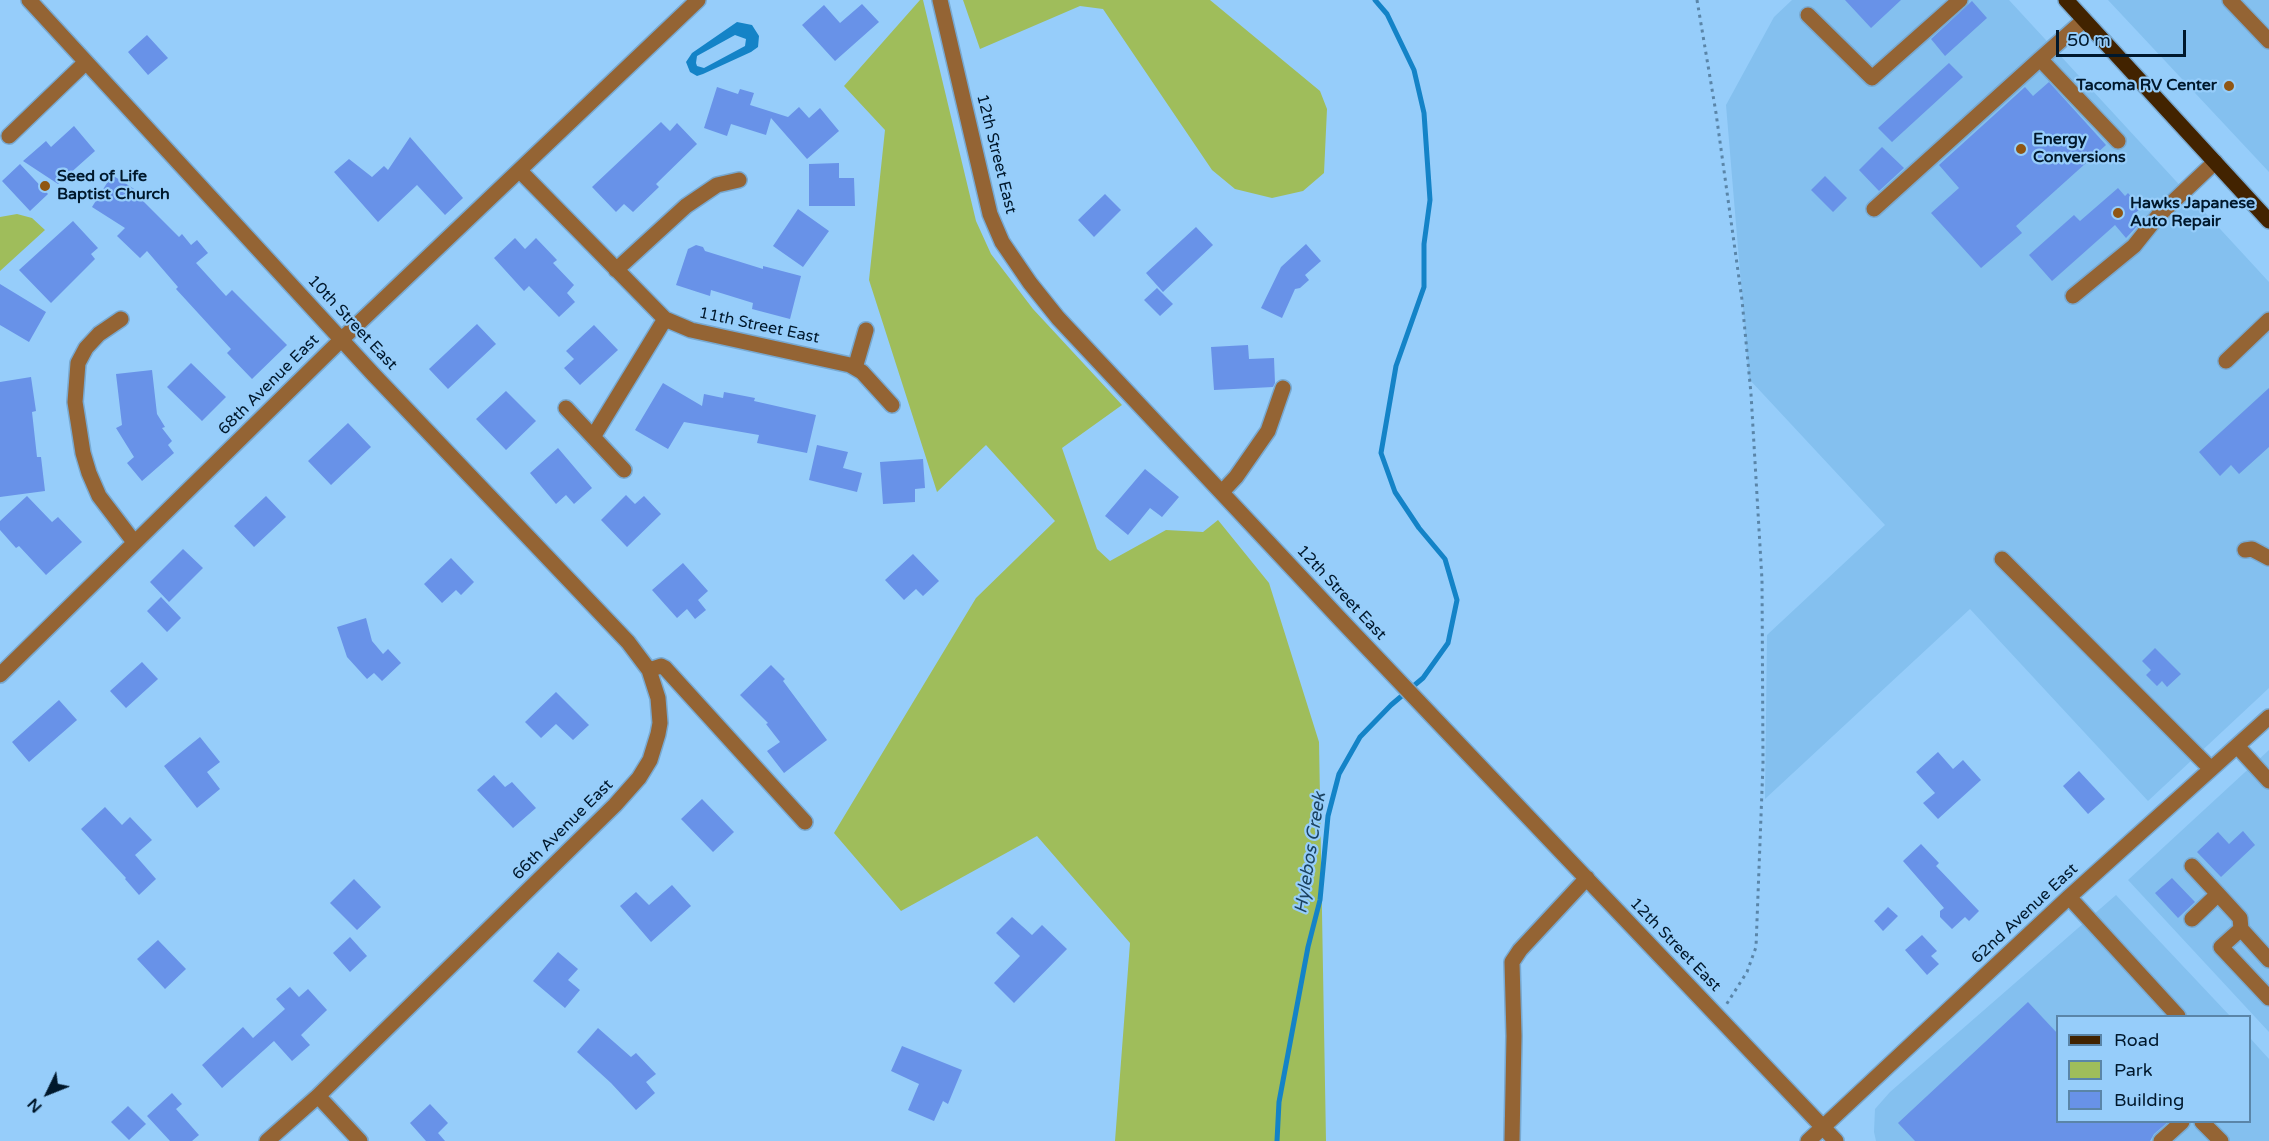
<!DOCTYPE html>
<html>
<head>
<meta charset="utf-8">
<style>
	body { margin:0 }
	#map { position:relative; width:2269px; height:1141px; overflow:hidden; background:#96cdfa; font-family:"Varela Round",sans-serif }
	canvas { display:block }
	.legend { position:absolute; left:2056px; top:1015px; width:195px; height:108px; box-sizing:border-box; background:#96cdfa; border:2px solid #5a85a8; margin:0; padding:8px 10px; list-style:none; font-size:18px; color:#00182c }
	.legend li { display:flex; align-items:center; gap:12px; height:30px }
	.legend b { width:30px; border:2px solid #5a85a8 }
	.north { position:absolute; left:18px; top:1063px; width:60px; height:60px; -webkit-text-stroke:4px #96cdfa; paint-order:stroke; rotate:227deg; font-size:16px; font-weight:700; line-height:24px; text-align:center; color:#00182c }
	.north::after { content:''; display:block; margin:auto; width:21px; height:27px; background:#00182c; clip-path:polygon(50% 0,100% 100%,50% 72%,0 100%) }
	.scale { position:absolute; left:2056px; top:30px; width:130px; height:27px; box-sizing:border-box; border:3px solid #00182c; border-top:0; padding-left:8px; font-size:18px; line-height:21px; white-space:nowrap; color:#00182c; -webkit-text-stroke:4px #96cdfa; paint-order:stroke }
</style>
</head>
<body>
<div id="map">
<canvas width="2269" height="1141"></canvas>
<ul class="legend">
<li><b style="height:8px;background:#422300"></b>Road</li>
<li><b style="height:16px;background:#9fbd5b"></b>Park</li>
<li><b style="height:16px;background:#6892e8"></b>Building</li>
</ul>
<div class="north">N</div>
<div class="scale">50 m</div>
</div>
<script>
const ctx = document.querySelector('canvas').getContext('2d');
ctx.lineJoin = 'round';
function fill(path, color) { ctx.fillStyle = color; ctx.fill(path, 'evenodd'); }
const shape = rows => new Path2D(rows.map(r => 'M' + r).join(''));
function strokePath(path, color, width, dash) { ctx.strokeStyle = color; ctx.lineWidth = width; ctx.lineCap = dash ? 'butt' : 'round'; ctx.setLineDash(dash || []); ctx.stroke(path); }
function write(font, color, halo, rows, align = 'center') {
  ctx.font = font + ' "Varela Round",sans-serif'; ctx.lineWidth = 4.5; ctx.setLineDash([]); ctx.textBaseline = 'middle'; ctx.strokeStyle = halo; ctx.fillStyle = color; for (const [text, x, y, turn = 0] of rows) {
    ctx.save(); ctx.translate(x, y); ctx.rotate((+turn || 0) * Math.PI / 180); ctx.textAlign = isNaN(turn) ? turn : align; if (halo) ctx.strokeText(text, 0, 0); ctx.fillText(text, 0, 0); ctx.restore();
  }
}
const built = shape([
	[1792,0,2009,0,2269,282,2269,688,2148,801,1970,609,1765,799,1767,635,1885,525,1749,379,1726,105,1774,17],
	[2108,0,2269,0,2269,172],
	[2269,750,2269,1032,2128,880],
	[2116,895,2230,1016,2058,1016,2058,1122,2250,1122,2250,1038,2269,1059,2269,1141,1876,1141,1874,1132,1875,1109,1890,1092]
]);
const green = shape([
	[920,0,923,0,976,221,991,254,1033,309,1122,405,1062,448,1097,549,1110,561,1166,530,1203,532,1218,520,1269,583,1319,742,1326,1141,1115,1141,1130,943,1037,836,901,911,834,833,976,598,1055,521,986,445,937,492,869,280,885,130,844,86],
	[963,0,1210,0,1320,91,1327,109,1324,173,1303,191,1272,198,1235,189,1212,170,1103,9,1080,6,980,49],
	[17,214,32,218,45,230,0,271,0,217]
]);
const water = shape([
	[737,22,752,25,759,36,758,47,751,52,703,74,697,76,690,72,686,62,692,53],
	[735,35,746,39,745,46,704,68,697,66,696,63,697,56]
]);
const stream = shape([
	[1277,1141,1279,1102,1308,947,1320,900,1328,816,1339,774,1360,737,1391,705,1423,678,1448,643,1457,600,1445,559,1419,528,1395,492,1381,453,1396,366,1424,287,1424,244,1430,200,1424,113,1414,70,1387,14,1375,0]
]);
const building = shape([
	[1845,0,1901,0,1871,28],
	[1972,1,1987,18,1945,56,1931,39],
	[862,4,879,22,835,61,802,25,824,5,840,23],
	[147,35,168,58,148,75,128,52],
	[1949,63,1963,77,1892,142,1878,128],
	[2049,82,2106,145,2016,226,2022,233,1981,268,1931,213,1959,188,1939,165,2025,87,2033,96],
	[717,87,738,94,740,89,754,93,750,105,788,117,799,107,809,118,820,108,839,131,807,159,771,118,766,135,731,124,727,136,704,128],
	[661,122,670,131,677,123,697,144,656,184,659,187,633,212,624,204,616,212,592,187],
	[74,126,95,151,58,184,23,161,46,141,51,147],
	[410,137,463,198,445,215,417,185,378,222,334,172,349,159,372,177,384,166,388,170],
	[1882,147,1904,168,1879,191,1859,170],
	[839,163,839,178,854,178,855,206,809,206,809,164],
	[20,164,48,194,30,211,2,181],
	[112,175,139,192,137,195,179,237,182,234,191,245,197,240,208,253,196,263,226,296,232,290,287,345,252,379,227,353,231,349,176,289,178,287,147,251,140,258,117,236,125,228,92,207],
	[1825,176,1847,198,1833,212,1811,190],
	[2118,188,2125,196,2128,193,2141,208,2133,215,2140,223,2126,238,2115,225,2052,281,2029,255,2074,215,2080,221],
	[1105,194,1121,210,1094,237,1078,220],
	[798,209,829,231,803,267,773,246],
	[73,221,98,248,91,254,95,259,51,303,19,270],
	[1196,227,1213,245,1163,292,1146,273],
	[515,238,525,249,536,238,557,260,553,263,574,285,567,293,575,302,559,317,529,286,524,291,494,258],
	[1306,244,1321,261,1305,275,1309,280,1300,288,1295,289,1282,318,1261,308,1281,267],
	[696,245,703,247,705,251,763,269,763,266,801,276,790,319,752,309,753,303,711,290,710,296,676,285,688,249],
	[0,284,46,312,29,342,0,325],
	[1157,288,1173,304,1160,316,1144,300],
	[477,324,496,344,448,389,429,369],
	[594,325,618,350,580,385,564,368,574,359,566,351],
	[1248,345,1249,359,1274,358,1275,383,1273,387,1214,390,1211,347],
	[191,363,226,397,202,421,167,387],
	[152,370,157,414,165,427,162,428,172,441,168,445,174,453,142,481,127,463,134,457,116,428,122,425,116,374],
	[31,377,36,411,32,412,37,457,41,457,45,491,0,497,0,382],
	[663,383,702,406,704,394,723,398,724,392,755,398,754,401,816,415,807,453,757,443,759,435,684,422,668,449,635,430],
	[2269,388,2269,447,2239,474,2231,465,2220,476,2199,452],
	[506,391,536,421,506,450,476,419],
	[348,423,371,447,331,485,308,461],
	[817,445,848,452,843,468,862,473,857,492,809,480],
	[558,448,592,488,574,504,566,495,556,504,530,473],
	[923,459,925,488,915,489,915,502,883,504,880,462],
	[1145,469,1179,497,1162,517,1150,508,1128,535,1105,516],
	[626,495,635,504,644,496,661,514,627,547,601,520],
	[27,496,52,522,58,517,82,542,46,575,19,546,16,548,0,530,0,521],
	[266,496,286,517,254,547,234,526],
	[183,549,203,568,169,602,150,582],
	[913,554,939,581,923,596,916,589,904,600,885,580],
	[451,558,474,582,461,595,456,590,442,603,424,584],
	[683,563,708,591,698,600,706,610,695,619,687,609,677,618,652,590],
	[161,597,181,618,167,632,147,611],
	[366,618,372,641,383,654,388,649,401,663,382,681,374,673,367,679,347,657,337,627],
	[2155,648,2181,674,2167,687,2162,681,2157,686,2146,675,2151,670,2142,661],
	[142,662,158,679,126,708,110,691],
	[771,665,785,679,783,681,827,740,784,773,767,751,780,742,766,724,768,723,740,695],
	[556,692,589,725,573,740,556,724,541,738,525,722],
	[59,700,77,720,29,762,12,742],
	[200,737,220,762,207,772,220,789,197,808,164,766],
	[1938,752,1953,769,1963,760,1981,780,1938,819,1923,803,1935,793,1916,772],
	[2079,771,2105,799,2088,814,2063,786],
	[494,775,505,787,512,782,536,808,513,828,477,790],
	[702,799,734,832,713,852,681,819],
	[105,807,122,825,130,817,152,840,135,855,156,879,139,895,125,879,126,878,81,829],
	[2243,831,2255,845,2221,877,2197,852,2218,832,2229,844],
	[1921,844,1939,863,1936,866,1979,911,1969,921,1965,917,1952,929,1940,917,1940,911,1944,908,1903,861],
	[2172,878,2195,902,2178,918,2155,893],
	[354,879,381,907,357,930,330,903],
	[672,885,691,906,651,942,620,906,636,892,649,905],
	[1888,907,1898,916,1883,931,1874,921],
	[1012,917,1032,935,1042,925,1067,949,1014,1003,994,983,1020,956,996,933],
	[1922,935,1937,951,1931,956,1939,964,1927,975,1905,950],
	[350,937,367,956,350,972,333,953],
	[158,940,186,969,165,989,137,959],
	[558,952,578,969,568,980,580,990,565,1008,533,981],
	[290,987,299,997,308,989,327,1010,301,1035,310,1045,292,1061,274,1041,222,1088,202,1065,243,1027,253,1038,285,1009,276,999],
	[2028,1002,2058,1034,2058,1122,2168,1122,2154,1134,2150,1141,1915,1141,1898,1123],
	[598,1028,631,1057,636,1053,656,1074,646,1082,655,1093,636,1110,611,1083,577,1052],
	[902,1046,962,1070,948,1104,943,1101,934,1121,908,1110,919,1084,891,1071],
	[172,1093,182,1104,176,1109,199,1135,192,1141,170,1141,147,1116],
	[430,1104,448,1123,438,1133,445,1141,426,1141,410,1123],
	[128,1106,146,1124,129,1140,111,1122]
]);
const path = shape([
	[1697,0,1716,113,1742,300,1751,394,1762,580,1763,764,1756,947,1747,972,1726,1005]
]);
const minor = shape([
	[29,0,373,374,628,642,649,670,658,698,660,723,658,734,650,760,639,778,615,805,318,1096,267,1141],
	[940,0,990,214,1002,242,1030,283,1058,318,1340,619,1836,1141],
	[2230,0,2269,41],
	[1808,15,1872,78,1960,0],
	[2084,20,2040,59,2118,141],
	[9,136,86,62],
	[520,171,665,319,691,330,850,365,862,372,892,405],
	[1874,209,2040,59],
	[616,270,686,206,717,185,739,180],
	[2073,296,2134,246,2158,216,2215,162],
	[121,319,99,334,86,348,78,363,75,402,83,453,89,473,99,496,134,542],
	[2226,361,2269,320],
	[855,368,866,330],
	[566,408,624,470],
	[593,437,665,319],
	[1222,492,1236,477,1268,431,1283,388],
	[2245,550,2252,549,2269,558],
	[2002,559,2211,769],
	[649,670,661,666,665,668,805,822],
	[0,675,342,339,698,0],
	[2237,746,2269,781],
	[2192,866,2218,894],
	[2069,897,2178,1016],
	[2192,919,2218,894,2240,918,2241,929],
	[2269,960,2241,929,2221,947,2269,998],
	[318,1096,360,1141],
	[2202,1122,2221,1141],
	[1512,1141,1514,1036,1512,962,1520,950,1587,878],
	[1808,1141,2069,897,2269,717],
	[2161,1141,2182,1122]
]);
const major = shape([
	[2066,0,2269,221]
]);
const markers = [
	[2229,86,6,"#905613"],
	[2021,149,6,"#905613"],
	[45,186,6,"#905613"],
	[2118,213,6,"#905613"]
];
const poiNames = [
	["Tacoma RV Center",2217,86,"right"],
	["Energy",2033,140],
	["Conversions",2033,158],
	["Seed of Life",57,177],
	["Baptist Church",57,195],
	["Hawks Japanese",2130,204],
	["Auto Repair",2130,222]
];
const streetNames = [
	["12th Street East",996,154,76],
	["10th Street East",352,323,47],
	["11th Street East",759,326,12],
	["68th Avenue East",269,385,-45],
	["12th Street East",1341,593,47],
	["66th Avenue East",563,830,-45],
	["62nd Avenue East",2025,914,-43],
	["12th Street East",1675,945,46]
];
const waterNames = [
	["Hylebos Creek",1311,853,-81]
];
fill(built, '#84c0ef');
fill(green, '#9fbd5b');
fill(water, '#1483c7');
strokePath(stream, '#1483c7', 5);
fill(building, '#6892e8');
strokePath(minor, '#78a9d1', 18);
strokePath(major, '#78a9d1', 18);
strokePath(path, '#5a85a8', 3, [3, 4.5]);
strokePath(minor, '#946434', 15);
strokePath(major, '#422300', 15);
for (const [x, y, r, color] of markers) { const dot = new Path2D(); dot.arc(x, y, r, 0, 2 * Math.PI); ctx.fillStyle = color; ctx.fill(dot); strokePath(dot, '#96cdfa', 2); }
write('bold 16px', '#00182c', '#96cdfa', poiNames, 'left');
write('16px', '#00182c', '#96cdfa', streetNames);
write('italic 18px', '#1d4462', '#96cdfa', waterNames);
</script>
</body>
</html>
